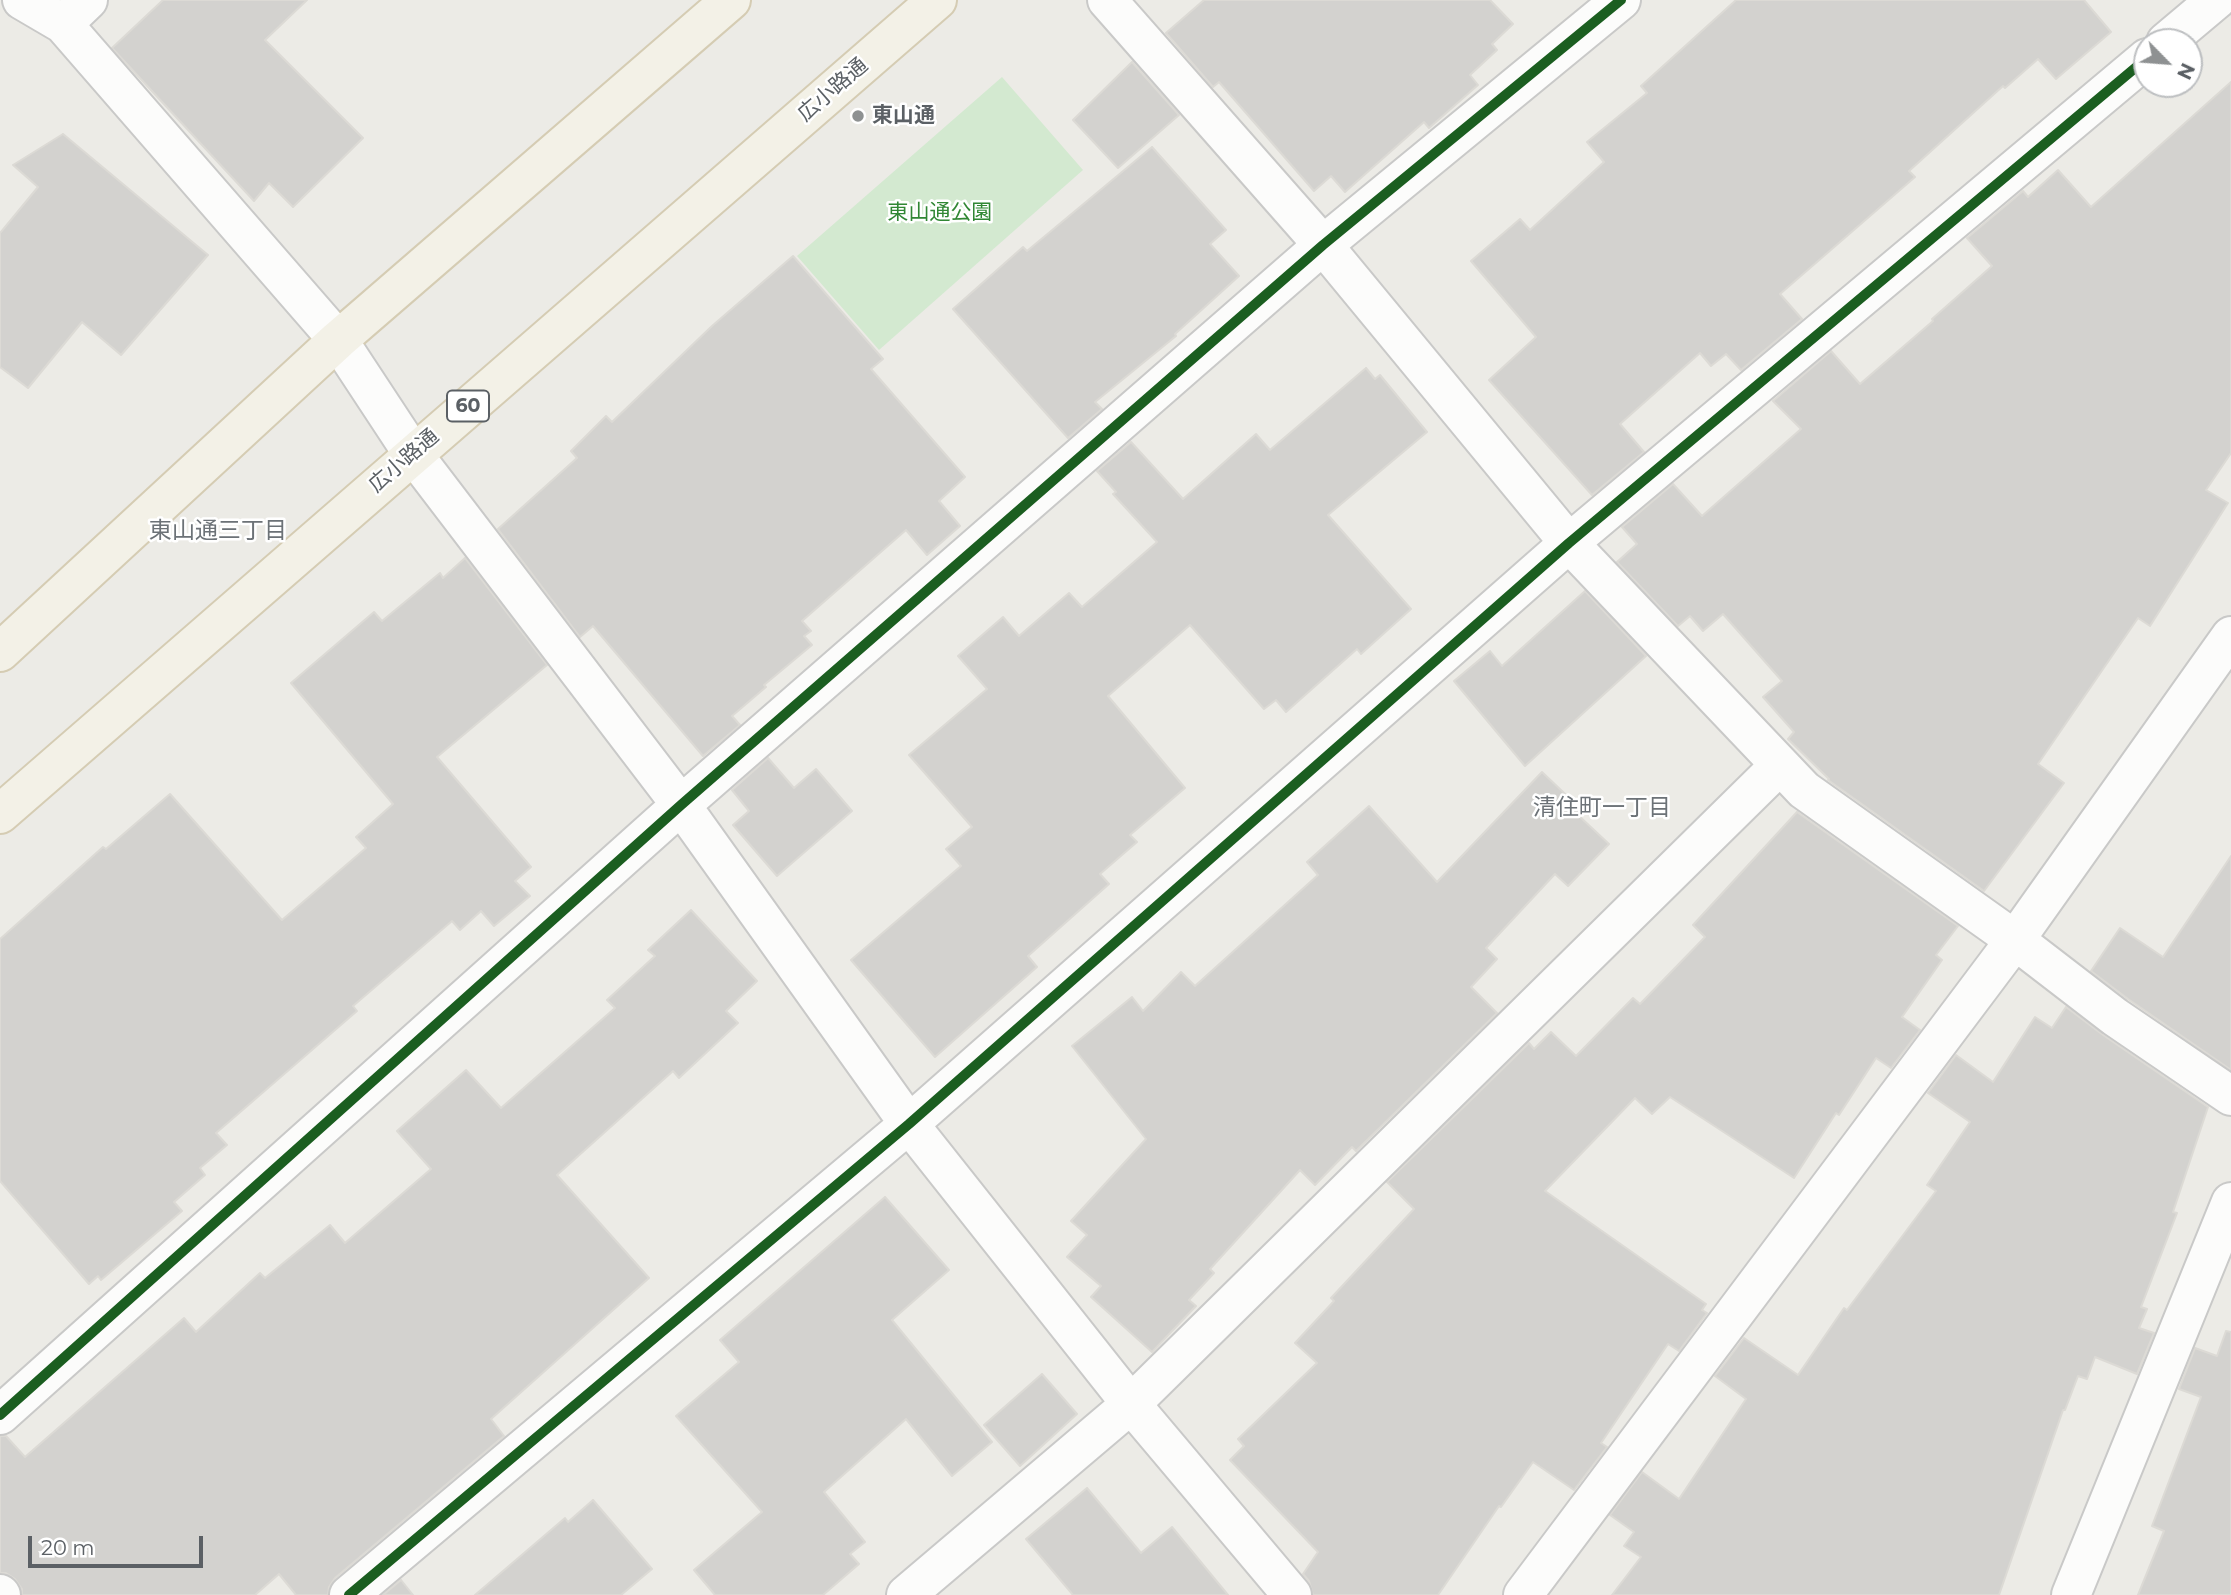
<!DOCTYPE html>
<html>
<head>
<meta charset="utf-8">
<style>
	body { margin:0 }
	#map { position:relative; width:2231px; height:1595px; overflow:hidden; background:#ecebe6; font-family:Montserrat,sans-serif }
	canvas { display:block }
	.north { position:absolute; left:2133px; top:28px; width:70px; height:70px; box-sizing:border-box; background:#fff; border:2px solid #bdbfc1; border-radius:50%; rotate:115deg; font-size:19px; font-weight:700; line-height:28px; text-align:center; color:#5b6065 }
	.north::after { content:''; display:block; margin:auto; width:24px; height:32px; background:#8e9192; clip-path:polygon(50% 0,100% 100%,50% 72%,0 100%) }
	.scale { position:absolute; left:28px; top:1536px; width:175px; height:32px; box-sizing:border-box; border:4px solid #5b6065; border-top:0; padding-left:9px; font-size:21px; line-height:24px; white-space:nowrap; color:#5b6065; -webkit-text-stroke:5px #fff; paint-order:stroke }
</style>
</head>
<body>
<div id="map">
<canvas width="2231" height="1595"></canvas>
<div class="north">N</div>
<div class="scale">20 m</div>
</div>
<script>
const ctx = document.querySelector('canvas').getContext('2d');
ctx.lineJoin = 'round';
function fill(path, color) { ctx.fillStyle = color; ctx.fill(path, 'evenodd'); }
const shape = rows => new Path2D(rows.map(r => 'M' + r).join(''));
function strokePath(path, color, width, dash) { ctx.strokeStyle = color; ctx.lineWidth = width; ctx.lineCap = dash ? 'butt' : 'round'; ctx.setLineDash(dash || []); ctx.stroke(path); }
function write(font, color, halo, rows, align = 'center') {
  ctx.font = font + ' Montserrat,"Noto Sans JP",sans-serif'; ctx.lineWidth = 5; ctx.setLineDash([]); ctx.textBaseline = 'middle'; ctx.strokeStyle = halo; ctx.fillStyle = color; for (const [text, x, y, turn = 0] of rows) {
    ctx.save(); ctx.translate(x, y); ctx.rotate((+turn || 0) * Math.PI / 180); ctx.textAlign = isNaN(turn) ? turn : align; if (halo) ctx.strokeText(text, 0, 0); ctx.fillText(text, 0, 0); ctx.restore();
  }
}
const green = shape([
	[1002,77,1083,170,879,350,797,256]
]);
const building = shape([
	[163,0,307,0,265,40,363,138,293,207,269,183,254,201,112,48,163,0],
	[1204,0,1490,0,1513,24,1492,44,1497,50,1470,75,1478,85,1429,128,1424,122,1345,192,1331,176,1314,191,1219,82,1213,87,1166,33,1204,0],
	[1736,0,2084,0,2111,32,2056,79,2038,59,2005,88,2003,86,1909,171,1915,177,1780,294,1802,319,1741,370,1726,354,1711,366,1700,353,1620,424,1644,452,1592,495,1489,380,1536,337,1471,261,1520,219,1530,230,1604,162,1587,142,1647,93,1641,86,1736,0],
	[1132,62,1179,115,1118,168,1073,120,1132,62],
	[2231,82,2231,453,2206,490,2228,503,2150,626,2138,618,2038,764,2064,783,1984,891,1828,780,1829,779,1788,739,1794,732,1763,697,1782,681,1723,614,1703,631,1690,616,1678,626,1617,562,1637,544,1622,527,1673,484,1702,516,1801,429,1773,401,1831,351,1860,384,1933,321,1932,319,1992,266,1967,238,2023,191,2028,197,2058,170,2091,207,2231,82],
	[63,134,208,255,121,355,82,322,28,388,0,367,0,233,38,187,13,165,63,134],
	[1152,147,1226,230,1210,244,1239,276,1175,334,1176,336,1095,402,1102,409,1068,438,953,309,1023,247,1027,251,1152,147],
	[793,256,883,359,871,369,965,477,939,501,960,526,927,555,906,530,802,621,811,631,804,636,812,645,764,685,766,687,732,716,740,725,703,756,593,626,580,637,498,529,577,458,571,451,606,416,612,422,712,326,793,256],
	[1366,368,1375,379,1380,375,1427,432,1328,515,1411,609,1361,654,1357,649,1286,712,1276,700,1264,709,1190,625,1108,696,1185,788,1130,835,1137,842,1100,874,1109,884,1028,956,1037,967,935,1057,851,960,961,866,946,849,972,827,909,755,987,689,958,656,1003,617,1019,636,1069,593,1082,607,1157,542,1113,494,1116,492,1097,471,1131,442,1183,499,1256,434,1270,450,1366,368],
	[465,558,547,665,437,757,531,867,515,881,530,896,494,926,481,911,460,930,452,921,353,1006,357,1011,216,1133,227,1145,200,1168,205,1175,174,1202,182,1211,101,1280,98,1276,89,1284,0,1181,0,939,103,847,106,849,170,794,282,920,366,848,356,837,393,804,291,683,374,612,382,621,440,573,443,578,465,558],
	[1585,591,1646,656,1525,766,1454,681,1490,651,1502,666,1585,591],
	[768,758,794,788,816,769,852,811,777,876,733,825,749,811,732,790,768,758],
	[1542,772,1582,810,1578,815,1609,844,1568,886,1555,874,1486,948,1497,959,1471,987,1497,1013,1356,1151,1352,1147,1315,1185,1300,1170,1210,1269,1214,1273,1189,1300,1196,1306,1152,1352,1091,1297,1101,1286,1067,1257,1087,1235,1071,1221,1146,1139,1072,1046,1132,997,1143,1011,1181,972,1195,986,1318,875,1307,862,1369,806,1437,882,1542,772],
	[1797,812,1958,926,1936,955,1942,960,1902,1017,1920,1030,1891,1068,1876,1058,1839,1115,1836,1113,1794,1178,1670,1097,1652,1114,1635,1098,1545,1191,1706,1304,1702,1310,1707,1313,1679,1351,1668,1344,1601,1443,1607,1447,1574,1490,1533,1462,1501,1507,1499,1506,1438,1595,1313,1595,1309,1581,1303,1574,1318,1552,1230,1460,1244,1446,1238,1439,1317,1363,1295,1343,1334,1301,1331,1298,1414,1209,1387,1182,1529,1043,1534,1049,1551,1032,1576,1056,1633,998,1640,1004,1705,937,1693,925,1797,812],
	[2231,856,2231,1070,2128,999,2091,971,2120,928,2163,957,2231,856],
	[691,910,757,981,726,1011,738,1023,679,1078,673,1071,557,1175,649,1278,491,1419,504,1436,335,1578,329,1587,328,1595,296,1595,279,1574,255,1595,22,1595,22,1589,15,1579,6,1573,0,1573,0,1436,6,1436,25,1457,184,1318,196,1332,260,1273,265,1278,330,1225,345,1243,431,1169,397,1131,466,1070,501,1108,615,1008,607,1000,655,956,648,950,691,910],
	[2066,1007,2103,1035,2208,1107,2173,1212,2177,1213,2141,1307,2147,1309,2139,1328,2154,1333,2137,1374,2095,1357,2087,1379,2078,1376,2065,1410,2063,1410,1999,1595,1612,1595,1641,1557,1624,1546,1634,1532,1610,1515,1642,1472,1679,1499,1746,1399,1715,1376,1744,1338,1798,1375,1844,1308,1847,1310,1936,1191,1927,1185,1970,1122,1928,1093,1956,1055,1993,1082,2035,1017,2052,1028,2066,1007],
	[885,1197,949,1270,892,1320,992,1442,952,1476,906,1419,824,1492,865,1542,850,1554,859,1564,823,1595,715,1595,694,1570,762,1512,676,1416,739,1362,720,1340,885,1197],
	[2226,1331,2231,1332,2231,1595,2138,1595,2164,1531,2152,1526,2201,1397,2179,1389,2195,1348,2217,1356,2226,1331],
	[1042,1374,1077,1414,1020,1466,984,1425,1042,1374],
	[1087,1488,1141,1553,1172,1527,1228,1595,1073,1595,1026,1539,1087,1488],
	[593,1500,652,1569,621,1595,475,1595,565,1518,568,1522,593,1500],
	[401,1580,413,1595,383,1595,401,1580]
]);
const minor = shape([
	[22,0,63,24,338,340,413,454,681,805,909,1124,1131,1404,1292,1595],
	[1107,0,1323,245,1569,543,1804,790,2015,940,2115,1017,2231,1096],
	[63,24,88,0],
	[2166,42,2216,0],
	[0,1415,681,805,1323,245,1621,0],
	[0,1594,1,1595],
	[349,1595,909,1124,1569,543,2147,58],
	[906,1595,1131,1404,1780,765],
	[1523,1595,2015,940,2231,636],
	[2071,1595,2231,1202]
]);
const major = shape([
	[0,652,338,340,731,0],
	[0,814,937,0]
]);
const cycleway = shape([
	[0,1415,681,805,1323,245,1621,0],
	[349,1595,909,1124,1569,543,2147,58]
]);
const markers = [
	[858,116,7,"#8e9192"]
];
const shields = [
	[468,406,42]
];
const shieldNames = [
	["60",468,406]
];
const streetNames = [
	["広小路通",833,90,-41],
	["広小路通",404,461,-41]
];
const poiNames = [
	["東山通",872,116]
];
const parkNames = [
	["東山通公園",940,213]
];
const neighbourhoodNames = [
	["東山通三丁目",218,531],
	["清住町一丁目",1602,808]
];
fill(green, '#d3e9d0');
fill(building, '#d3d2cf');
strokePath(building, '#dcdad5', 2);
strokePath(minor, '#c9c9c8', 42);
strokePath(major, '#d5ccb3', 42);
strokePath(minor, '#fcfcfb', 38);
strokePath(major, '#f3f1e7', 38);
strokePath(cycleway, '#1b5e20', 10);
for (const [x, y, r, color] of markers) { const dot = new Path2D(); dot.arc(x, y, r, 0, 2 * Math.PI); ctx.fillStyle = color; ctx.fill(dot); strokePath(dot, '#fff', 2.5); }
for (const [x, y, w] of shields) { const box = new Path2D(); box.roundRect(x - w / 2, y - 15.5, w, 31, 5); ctx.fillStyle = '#fff'; ctx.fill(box); strokePath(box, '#5b6065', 2); }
write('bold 19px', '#5b6065', null, shieldNames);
write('21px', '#5b6065', '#fff', streetNames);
write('bold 21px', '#5b6065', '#fff', poiNames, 'left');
write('21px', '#318734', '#fff', parkNames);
write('23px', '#6c7277', '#fff', neighbourhoodNames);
</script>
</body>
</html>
